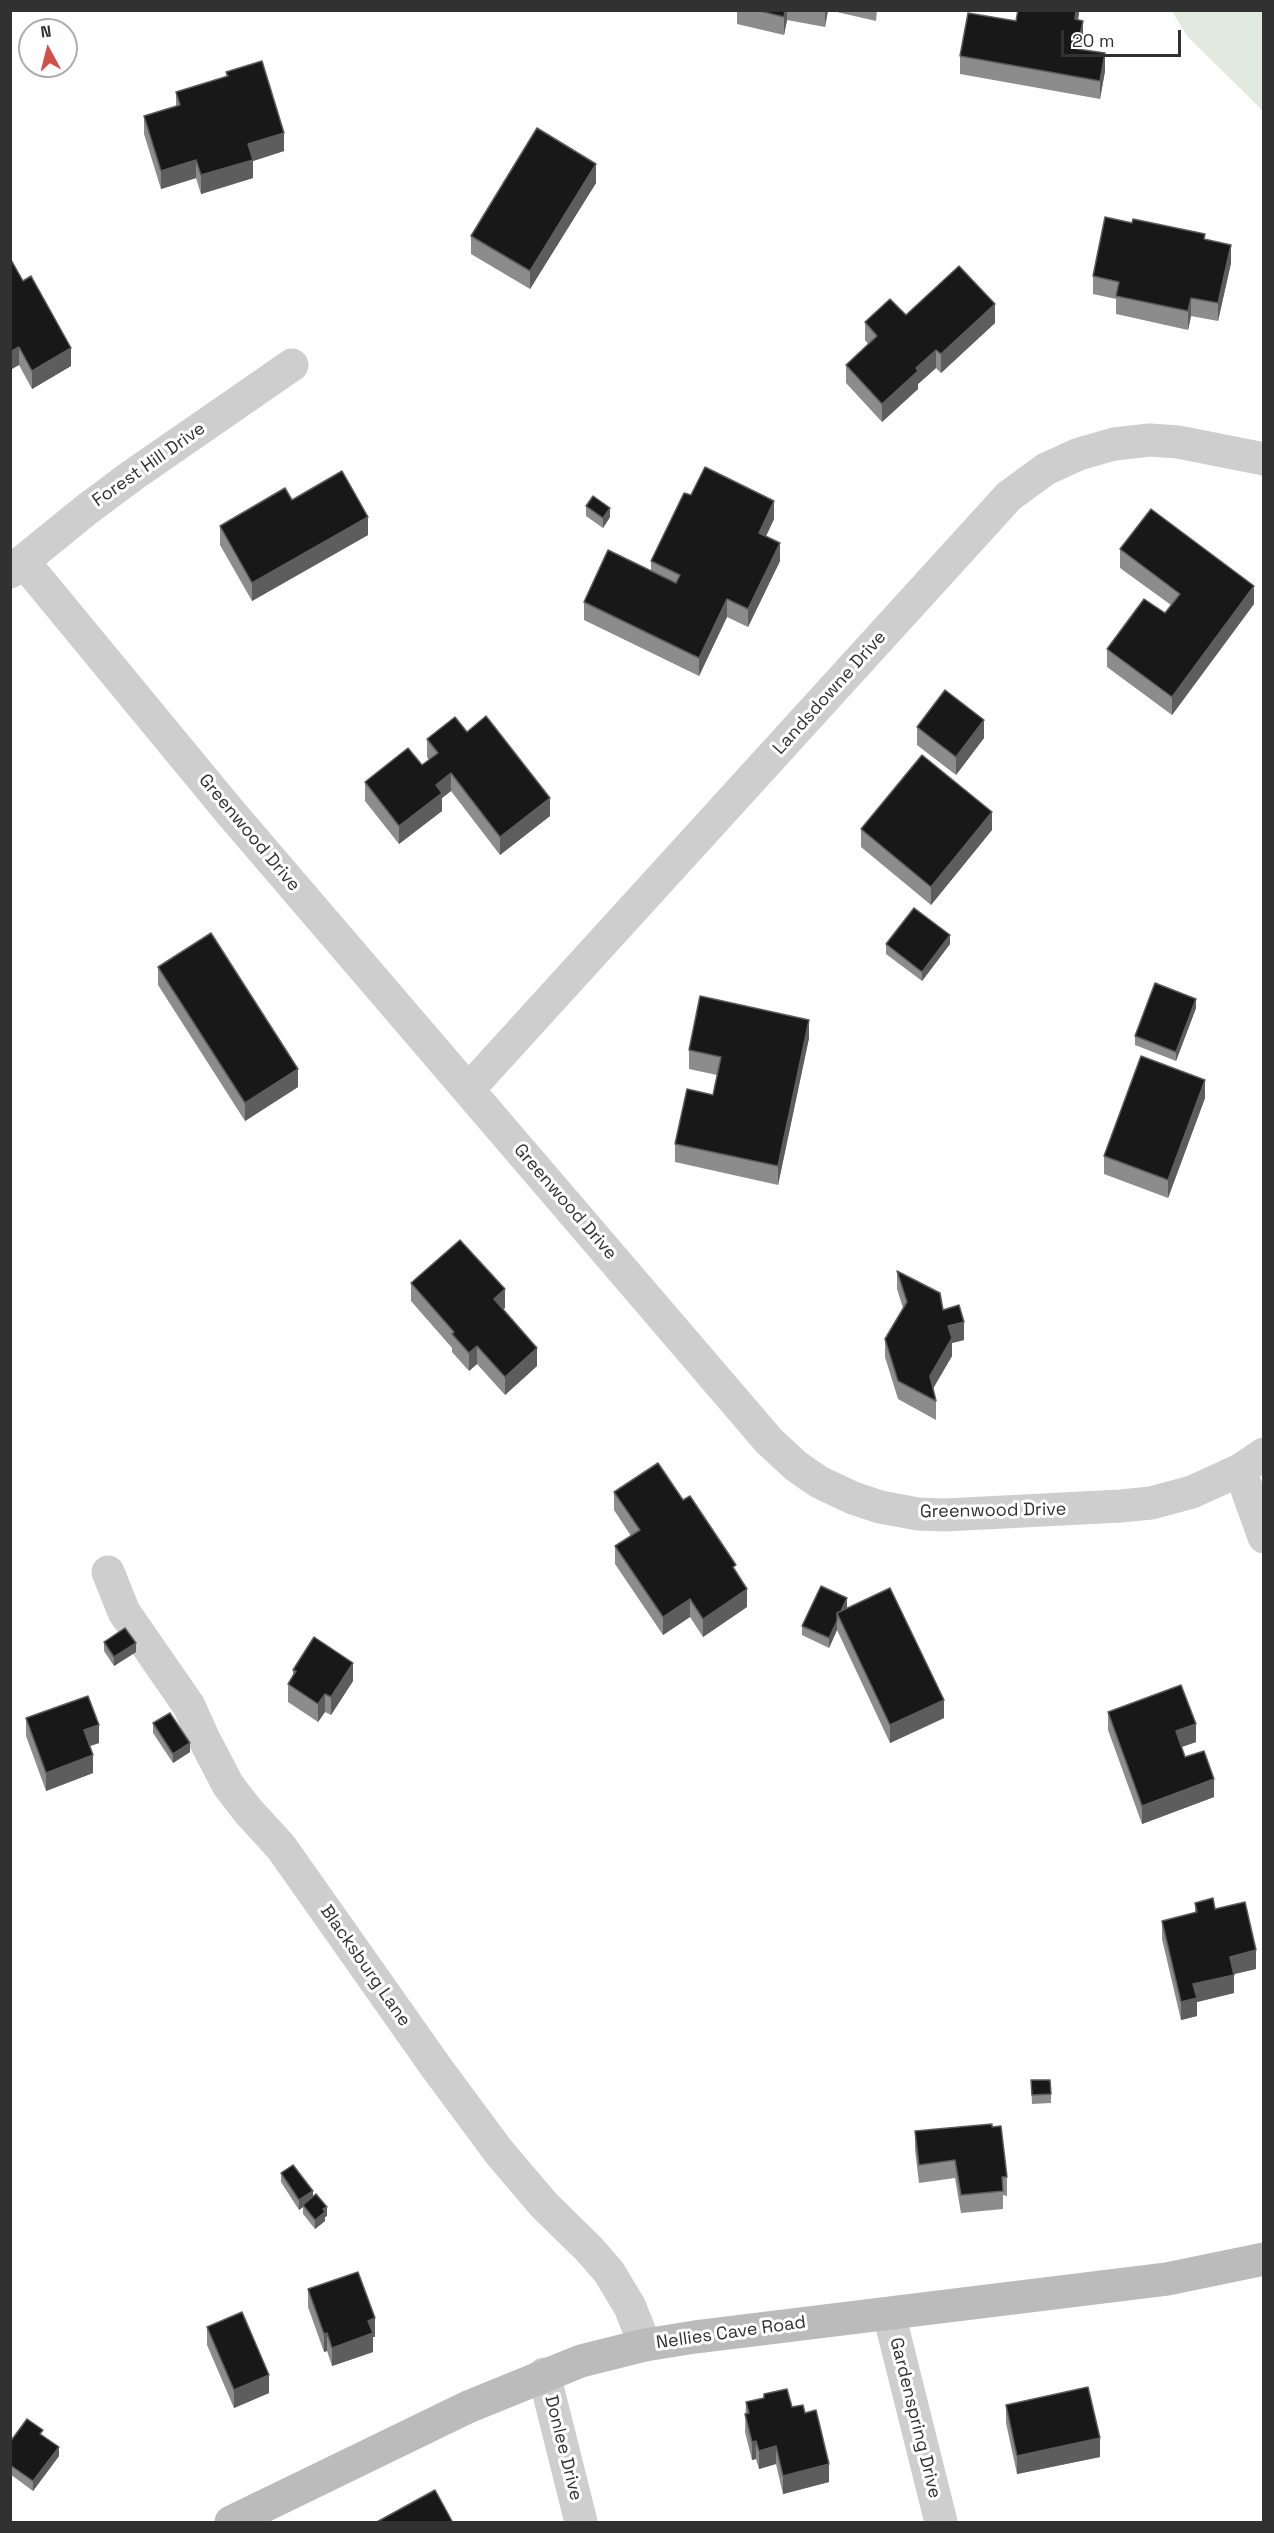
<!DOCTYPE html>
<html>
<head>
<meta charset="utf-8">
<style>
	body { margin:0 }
	#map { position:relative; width:1274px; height:2533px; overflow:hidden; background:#fff; font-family:"Space Grotesk",sans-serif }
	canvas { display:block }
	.frame { position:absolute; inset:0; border:12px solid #313131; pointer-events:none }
	.north { position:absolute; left:18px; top:18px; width:60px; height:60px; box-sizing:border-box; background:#fff; border:2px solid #adadad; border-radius:50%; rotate:353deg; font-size:16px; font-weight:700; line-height:24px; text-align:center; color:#313131 }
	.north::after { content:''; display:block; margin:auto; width:21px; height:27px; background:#d44f47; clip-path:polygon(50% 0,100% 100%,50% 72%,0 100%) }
	.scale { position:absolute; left:1061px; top:30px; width:120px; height:27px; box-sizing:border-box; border:3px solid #313131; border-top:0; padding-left:8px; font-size:18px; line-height:21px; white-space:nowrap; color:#313131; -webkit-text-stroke:4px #fff; paint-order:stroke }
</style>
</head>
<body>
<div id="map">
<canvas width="1274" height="2533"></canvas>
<div class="frame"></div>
<div class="north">N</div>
<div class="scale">20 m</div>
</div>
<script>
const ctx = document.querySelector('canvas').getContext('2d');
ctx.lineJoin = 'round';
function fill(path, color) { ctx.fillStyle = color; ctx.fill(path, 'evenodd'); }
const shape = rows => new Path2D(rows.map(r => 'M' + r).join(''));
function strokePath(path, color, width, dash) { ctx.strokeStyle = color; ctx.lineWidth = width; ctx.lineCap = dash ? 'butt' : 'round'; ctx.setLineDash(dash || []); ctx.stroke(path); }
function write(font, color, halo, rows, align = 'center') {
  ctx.font = font + ' "Space Grotesk",sans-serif'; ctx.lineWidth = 6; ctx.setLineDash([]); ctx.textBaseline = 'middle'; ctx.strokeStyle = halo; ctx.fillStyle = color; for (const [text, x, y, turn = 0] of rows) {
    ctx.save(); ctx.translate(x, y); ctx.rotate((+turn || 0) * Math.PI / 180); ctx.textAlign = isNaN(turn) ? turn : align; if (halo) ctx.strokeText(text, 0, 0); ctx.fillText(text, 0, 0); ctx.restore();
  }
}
const green = shape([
	[1172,11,1263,11,1263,111,1187,36]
]);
const street = shape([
	[23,561,230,812,769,1441,796,1466,819,1482,853,1498,880,1507,918,1514,945,1515,1121,1506,1151,1503,1192,1492,1240,1470,1264,1454],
	[10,572,86,510,133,475,292,365],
	[469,1089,1009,496,1046,469,1079,454,1114,444,1150,440,1178,442,1264,459],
	[1240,1470,1264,1537],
	[108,1572,124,1612,189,1706,203,1737,228,1785,248,1811,281,1847,436,2067,499,2152,544,2205,589,2249,609,2272,630,2307,645,2345],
	[889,2314,941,2522],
	[544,2374,581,2522]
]);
const secondary = shape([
	[231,2522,468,2407,581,2361,645,2345,695,2337,1167,2279,1264,2259]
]);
const wall = shape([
	[737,10,828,10,825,27,787,20,784,35,737,24],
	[828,10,877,10,876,21],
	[1079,10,1078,19,1083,39,1081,49,1105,71,1100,99,960,74,960,56,1016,21],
	[226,72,284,151,253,161,253,178,201,194,196,178,161,189,144,134,144,116,176,106,176,92,226,77],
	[596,183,530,289,471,254,471,236],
	[1205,239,1231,263,1218,321,1191,316,1188,330,1116,314,1116,299,1093,294,1093,276],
	[10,258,71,366,32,389,19,365,10,370],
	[906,315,995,323,941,373,936,368,918,384,918,389,882,422,846,383,846,365,868,344,865,340,865,322],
	[691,495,774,519,766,536,780,561,748,627,727,617,699,676,584,620,584,602,651,571,651,561],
	[292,500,368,535,252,601,220,545,220,526],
	[586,506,610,517,603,528,586,516],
	[1120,549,1254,604,1172,715,1107,667,1107,649,1165,613,1171,605,1120,568],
	[917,727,984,738,956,775,917,745],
	[467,732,550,816,500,855,451,791,442,798,442,811,399,844,365,801,365,782,422,765,429,760,427,757,427,739],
	[861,829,992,830,931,905,861,847],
	[886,944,950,944,922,981,886,954],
	[158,967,298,1087,245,1121,158,985],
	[1196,1008,1176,1061,1135,1045,1135,1036],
	[809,1038,778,1185,675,1162,675,1144,713,1095,717,1075,689,1069,689,1050],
	[1205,1098,1168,1198,1104,1174,1104,1156],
	[897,1271,943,1310,964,1340,952,1343,952,1356,933,1388,936,1401,936,1420,898,1399,885,1357,885,1339,903,1308,897,1289],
	[411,1283,505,1308,503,1309,537,1366,505,1395,477,1364,469,1371,452,1352,452,1348,411,1301],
	[614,1492,683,1500,736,1572,747,1607,703,1637,690,1617,663,1635,615,1564,615,1546,631,1536,614,1510],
	[847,1607,847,1609,944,1718,890,1743,837,1630,829,1648,802,1635,802,1626],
	[104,1642,136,1652,114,1666,104,1651],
	[293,1670,353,1681,331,1715,325,1712,318,1722,288,1702,288,1684,293,1675],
	[1108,1712,1196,1742,1181,1747,1185,1757,1214,1797,1142,1824,1108,1730],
	[26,1718,99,1743,90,1746,93,1773,46,1791,26,1736],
	[153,1723,190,1752,173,1763,153,1733],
	[1195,1903,1215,1909,1256,1969,1234,1974,1234,1993,1197,2002,1197,2016,1181,2020,1162,1939,1162,1921,1195,1913],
	[1031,2080,1051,2094,1051,2103,1032,2104],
	[915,2131,1007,2177,1007,2196,1003,2195,1003,2209,961,2213,955,2178,919,2183,915,2149],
	[281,2173,313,2196,327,2216,325,2217,325,2221,315,2229,303,2214,303,2207,299,2210,281,2182],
	[308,2289,375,2337,373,2337,373,2352,332,2366,327,2351,324,2352,308,2307],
	[207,2327,269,2393,234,2408,207,2345],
	[746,2402,792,2407,805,2413,829,2482,783,2494,776,2464,759,2469,756,2459,752,2460,745,2432],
	[1006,2405,1100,2457,1017,2474,1006,2423],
	[43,2435,59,2456,33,2491,10,2474,10,2442]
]);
const shadedWall = shape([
	[785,10,787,10,787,20,784,35,784,17],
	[825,10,828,10,825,27],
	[1076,10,1079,10,1079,14,1075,37,1075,19],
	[1083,21,1083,39,1077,67,1077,49],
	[1105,53,1105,71,1100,99,1100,81],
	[284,133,284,151,253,161,253,178,201,194,201,175,248,144],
	[196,160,196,178,161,189,161,171],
	[596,164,596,183,530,289,530,271],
	[1231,245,1231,263,1218,321,1218,303],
	[1191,298,1191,316,1188,330,1188,311],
	[995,304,995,323,941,373,941,354],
	[19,347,19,365,10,370,10,352],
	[71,348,71,366,32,389,32,371],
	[936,350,936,368,918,384,918,389,882,422,882,404,916,368],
	[774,501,774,519,759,551,759,533],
	[610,508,610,517,603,528,603,518],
	[368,517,368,535,252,601,252,583],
	[780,543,780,561,748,627,748,609],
	[1254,586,1254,604,1172,715,1172,697],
	[727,599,727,617,699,676,699,658],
	[984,720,984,738,956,775,956,757],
	[451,773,451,791,442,798,442,811,399,844,399,826,436,785],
	[550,798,550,816,500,855,500,837],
	[992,812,992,830,931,905,931,887],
	[950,935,950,944,922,981,922,972],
	[1196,999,1196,1008,1176,1061,1176,1052],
	[809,1020,809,1038,778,1185,778,1166],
	[298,1069,298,1087,245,1121,245,1103],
	[1205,1080,1205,1098,1168,1198,1168,1180],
	[505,1289,505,1308,494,1318,494,1299],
	[964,1322,964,1340,952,1343,952,1356,930,1394,930,1376,948,1326],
	[477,1346,477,1364,469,1371,469,1353],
	[537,1348,537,1366,505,1395,505,1377],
	[747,1589,747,1607,703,1637,703,1619],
	[847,1598,847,1607,841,1622,839,1617],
	[690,1599,690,1617,663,1635,663,1617],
	[837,1621,837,1630,829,1648,829,1638],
	[136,1643,136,1652,114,1666,114,1657],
	[353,1663,353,1681,331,1715,331,1697],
	[325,1694,325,1712,318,1722,318,1704],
	[944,1700,944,1718,890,1743,890,1725],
	[1196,1724,1196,1742,1176,1749,1176,1731],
	[99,1725,99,1743,84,1748,84,1730],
	[190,1743,190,1752,173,1763,173,1754],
	[93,1755,93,1773,46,1791,46,1773],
	[1214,1779,1214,1797,1142,1824,1142,1806],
	[1256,1950,1256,1969,1230,1975,1230,1957],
	[1234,1975,1234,1993,1197,2002,1197,2016,1181,2020,1181,2002,1193,1984],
	[313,2191,313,2200,303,2205,303,2207,299,2210,299,2200],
	[327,2207,327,2216,325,2217,325,2221,315,2229,315,2220,323,2209],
	[375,2318,375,2337,373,2337,373,2352,332,2366,332,2348,368,2321],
	[327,2333,327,2351,324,2352,324,2334],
	[269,2375,269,2393,234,2408,234,2390],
	[1100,2438,1100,2457,1017,2474,1017,2456],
	[756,2441,756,2459,752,2460,752,2442],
	[776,2446,776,2464,759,2469,759,2451],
	[59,2447,59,2456,33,2491,33,2481],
	[829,2464,829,2482,783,2494,783,2476]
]);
const building = shape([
	[756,10,785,10,784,17,756,10],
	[1018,10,1076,10,1075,19,1083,21,1077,49,1105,53,1100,81,960,56,968,13,1016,21,1018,10],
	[262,61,284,133,248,144,253,160,201,175,196,160,161,171,144,116,180,105,176,92,228,76,226,72,262,61],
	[537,128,596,164,530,271,471,236,537,128],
	[1105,217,1132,223,1133,219,1205,234,1204,239,1231,245,1218,303,1191,298,1188,311,1116,296,1119,282,1093,276,1105,217],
	[10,258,23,281,31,276,71,348,32,371,19,347,10,352,10,258],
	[959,266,995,304,941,354,936,350,916,368,918,371,882,404,846,365,877,336,865,322,890,299,906,315,959,266],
	[705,467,774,501,759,533,780,543,748,609,727,599,699,658,584,602,608,550,676,583,680,575,651,561,684,493,691,495,705,467],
	[342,471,368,517,252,583,220,526,285,488,292,500,342,471],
	[593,496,610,508,603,518,586,506,593,496],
	[1151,509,1254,586,1172,697,1107,649,1144,599,1165,613,1180,594,1120,549,1151,509],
	[945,690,984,720,956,757,917,727,945,690],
	[486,716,550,798,500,837,451,773,436,785,442,793,399,826,365,782,408,748,422,765,438,753,427,739,455,717,467,732,486,716],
	[922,755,992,812,931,887,861,829,922,755],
	[914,908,950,935,922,972,886,944,914,908],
	[211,933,298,1069,245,1103,158,967,211,933],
	[1155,983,1196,999,1176,1052,1135,1036,1155,983],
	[700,996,809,1020,778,1166,675,1144,687,1089,713,1095,721,1057,689,1050,700,996],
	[1141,1056,1205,1080,1168,1180,1104,1156,1141,1056],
	[460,1240,505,1289,494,1299,537,1348,505,1377,477,1346,469,1353,452,1334,454,1332,411,1283,460,1240],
	[897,1271,940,1293,943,1310,959,1305,964,1322,948,1326,952,1338,930,1376,936,1401,898,1381,885,1339,907,1302,897,1271],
	[658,1463,683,1500,690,1496,736,1565,733,1567,747,1589,703,1619,690,1599,663,1617,615,1546,640,1530,614,1492,658,1463],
	[821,1586,847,1598,841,1611,837,1613,837,1621,829,1638,802,1626,821,1586],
	[890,1588,944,1700,890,1725,837,1613,890,1588],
	[125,1628,136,1643,114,1657,104,1642,125,1628],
	[314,1637,353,1663,331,1697,325,1694,318,1704,288,1684,296,1671,293,1670,314,1637],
	[1181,1685,1196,1724,1176,1731,1185,1757,1204,1751,1214,1779,1142,1806,1108,1712,1181,1685],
	[88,1696,99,1725,84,1730,93,1755,46,1773,26,1718,88,1696],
	[170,1713,190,1743,173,1754,153,1723,170,1713],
	[1213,1898,1215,1909,1245,1902,1256,1950,1230,1957,1234,1975,1193,1984,1197,1998,1181,2002,1162,1921,1197,1912,1195,1903,1213,1898],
	[1031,2080,1050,2080,1051,2094,1032,2095,1031,2080],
	[992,2124,992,2127,1001,2126,1007,2177,1002,2177,1003,2191,961,2195,955,2160,919,2165,915,2131,992,2124],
	[293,2165,313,2191,299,2200,281,2173,293,2165],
	[316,2194,327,2207,323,2209,325,2212,315,2220,303,2205,316,2194],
	[358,2272,375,2318,368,2321,373,2333,332,2348,327,2333,324,2334,308,2289,358,2272],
	[242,2312,269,2375,234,2390,207,2327,242,2312],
	[1088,2387,1100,2438,1017,2456,1006,2405,1088,2387],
	[787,2389,792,2407,803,2405,805,2413,816,2410,829,2464,783,2476,776,2446,759,2451,756,2441,752,2442,745,2414,749,2413,746,2402,764,2398,764,2394,787,2389],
	[27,2419,43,2430,40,2434,59,2447,33,2481,10,2465,10,2442,27,2419],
	[435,2490,453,2523,375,2523,435,2490]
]);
const streetNames = [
	["Forest Hill Drive",149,465,-35],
	["Landsdowne Drive",830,693,-48],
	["Greenwood Drive",249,833,50],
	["Greenwood Drive",565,1202,49],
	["Greenwood Drive",993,1511,-1],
	["Blacksburg Lane",365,1966,55],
	["Nellies Cave Road",731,2333,-8],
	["Gardenspring Drive",915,2418,76],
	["Donlee Drive",563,2448,76]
];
fill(green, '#e2e9de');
strokePath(street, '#cecece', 33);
strokePath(secondary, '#bbb', 33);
fill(wall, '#8c8c8c');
fill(shadedWall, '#5d5d5d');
fill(building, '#181818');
strokePath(building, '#5d5d5d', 1.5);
write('18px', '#313131', '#fff', streetNames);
</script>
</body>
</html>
